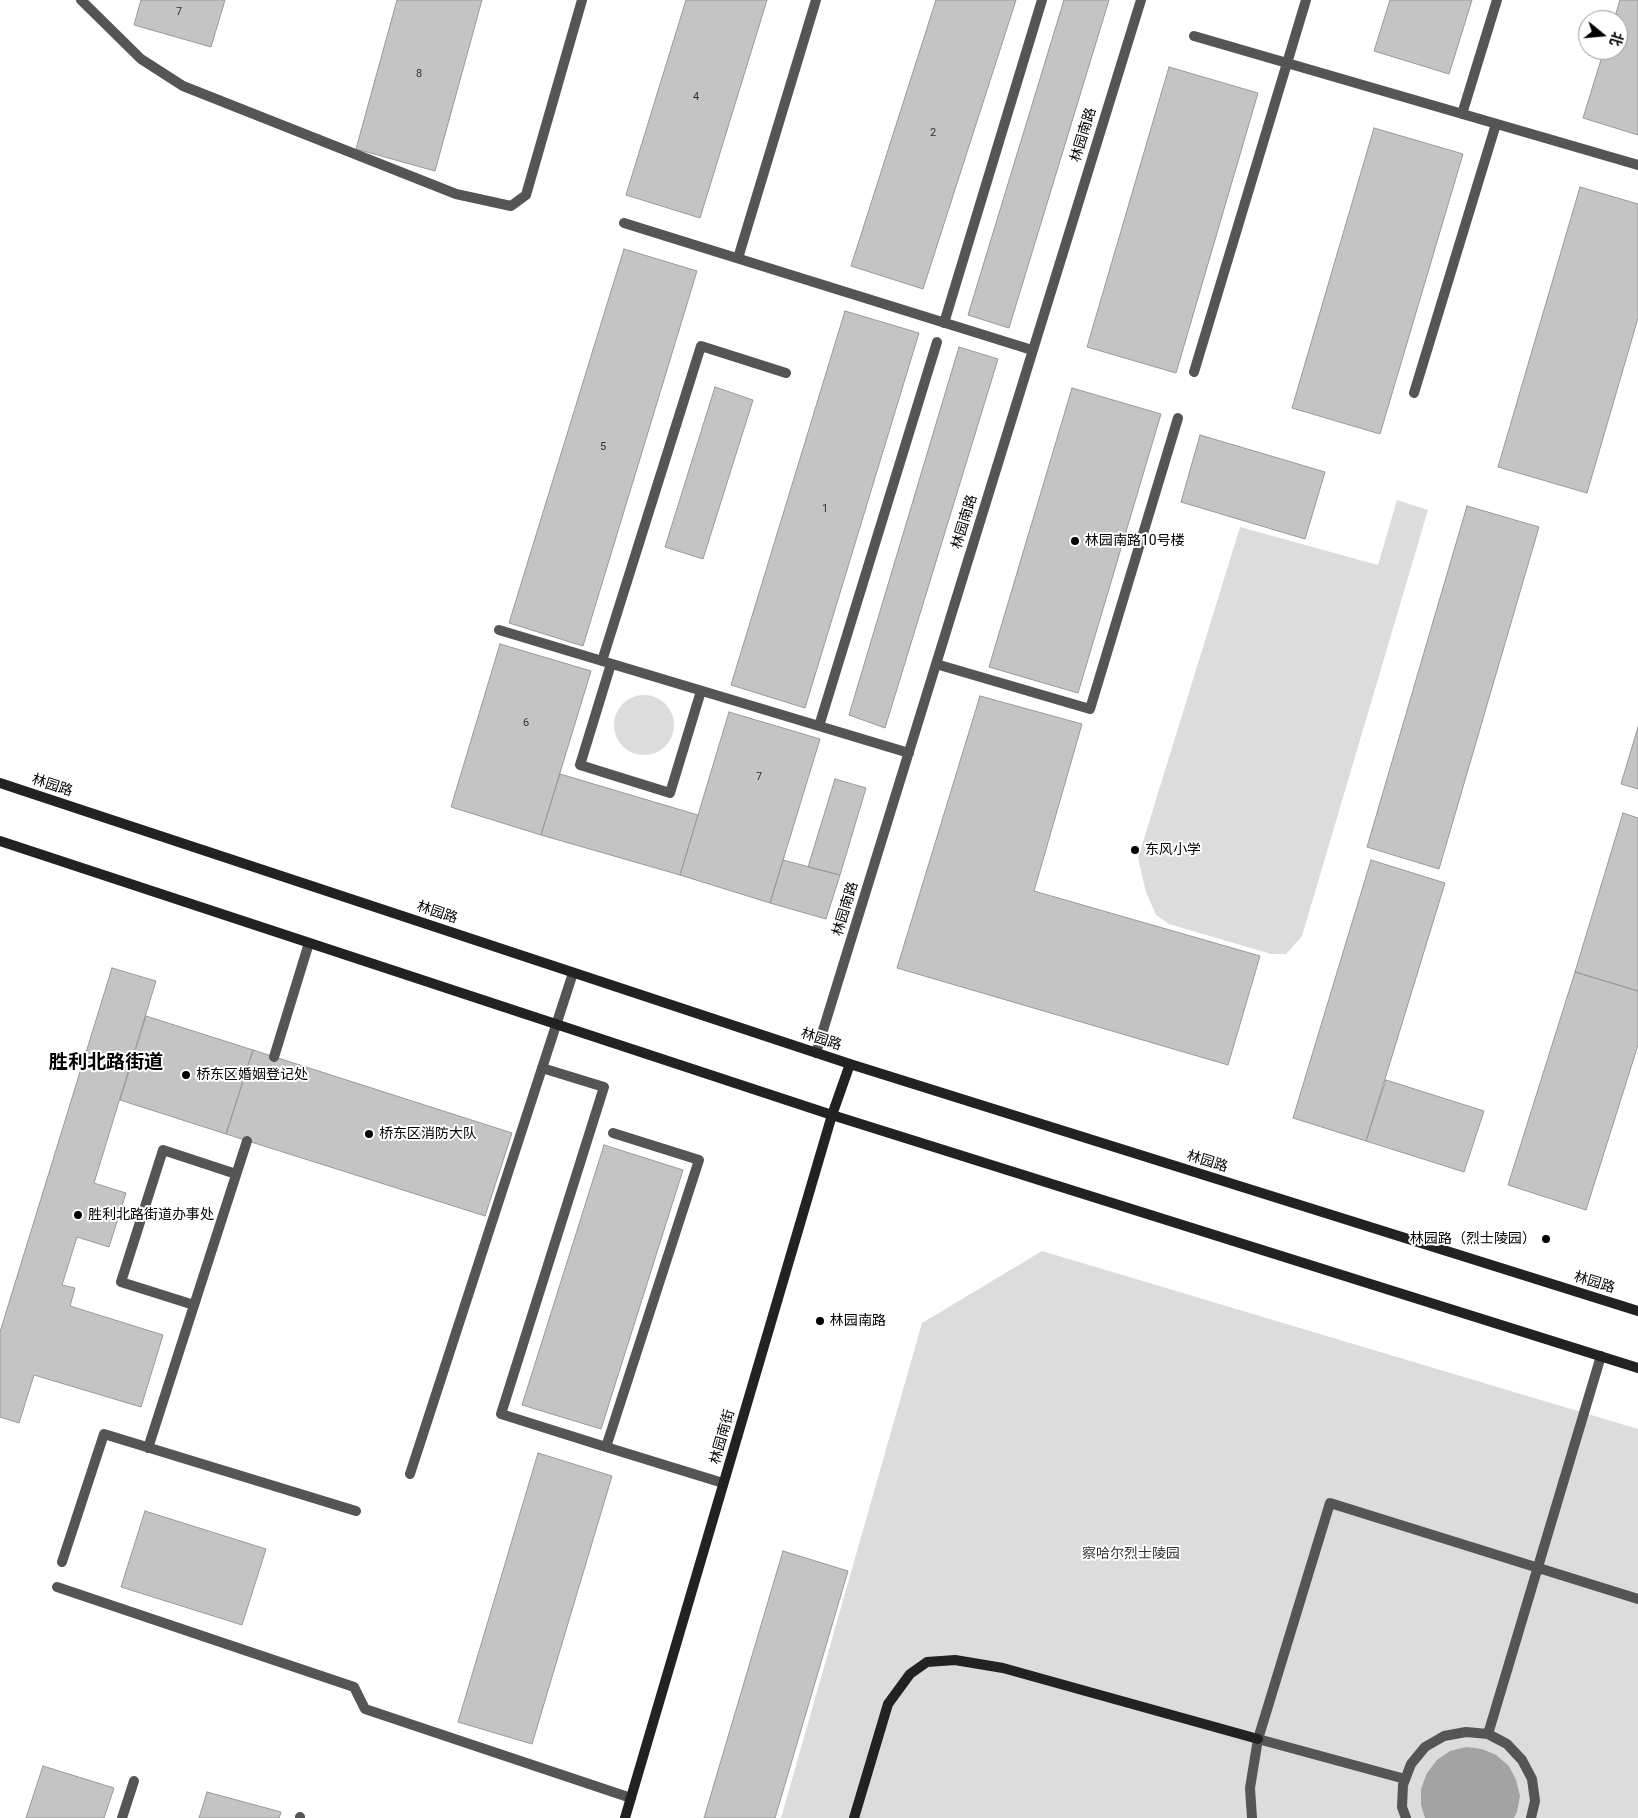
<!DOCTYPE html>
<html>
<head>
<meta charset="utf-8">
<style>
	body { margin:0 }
	#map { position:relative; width:1638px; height:1818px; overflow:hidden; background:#fff; font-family:Roboto,"Noto Sans SC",sans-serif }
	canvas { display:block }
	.north { position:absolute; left:1578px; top:10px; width:50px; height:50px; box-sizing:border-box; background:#fff; border:1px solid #999; border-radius:50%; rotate:107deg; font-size:14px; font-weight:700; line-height:20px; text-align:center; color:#000 }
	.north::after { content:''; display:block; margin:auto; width:18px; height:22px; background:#000; clip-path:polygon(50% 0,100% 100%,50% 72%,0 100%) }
</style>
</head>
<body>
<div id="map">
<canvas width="1638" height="1818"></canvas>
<div class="north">北</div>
</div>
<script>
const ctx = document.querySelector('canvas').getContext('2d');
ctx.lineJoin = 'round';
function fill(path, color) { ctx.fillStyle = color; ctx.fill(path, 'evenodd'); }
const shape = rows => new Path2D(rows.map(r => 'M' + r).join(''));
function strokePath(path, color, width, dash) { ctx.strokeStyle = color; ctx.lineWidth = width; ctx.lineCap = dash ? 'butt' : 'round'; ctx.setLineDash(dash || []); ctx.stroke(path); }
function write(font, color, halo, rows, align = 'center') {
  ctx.font = font + ' Roboto,"Noto Sans SC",sans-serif'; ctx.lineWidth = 4; ctx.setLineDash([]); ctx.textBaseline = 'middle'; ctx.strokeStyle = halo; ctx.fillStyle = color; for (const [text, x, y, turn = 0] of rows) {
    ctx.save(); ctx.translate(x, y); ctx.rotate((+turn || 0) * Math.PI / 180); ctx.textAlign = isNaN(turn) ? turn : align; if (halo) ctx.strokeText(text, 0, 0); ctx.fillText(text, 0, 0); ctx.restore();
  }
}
const green = shape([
	[1397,500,1428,510,1302,936,1286,954,1271,954,1169,924,1156,915,1146,892,1138,858,1240,527,1378,565],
	'614 725a30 30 0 1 1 60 0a30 30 0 1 1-60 0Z',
	[1042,1251,1638,1429,1638,1818,781,1818,922,1323]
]);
const water = shape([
	[1466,1747,1482,1749,1496,1755,1509,1766,1516,1780,1520,1796,1517,1812,1514,1818,1425,1818,1421,1805,1421,1789,1427,1773,1437,1760,1450,1751]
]);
const building = shape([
	[141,0,225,0,211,47,134,25,141,0],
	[397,0,482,0,435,171,356,149,397,0],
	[686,0,767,0,700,218,626,195,686,0],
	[936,0,1016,0,923,289,851,266,936,0],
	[1064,0,1109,0,1009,328,968,315,1064,0],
	[1390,0,1472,0,1449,74,1374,51,1390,0],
	[1620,0,1638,0,1638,135,1583,118,1604,50,1618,50,1618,20,1614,20,1620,0],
	[1169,67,1258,93,1176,373,1087,347,1169,67],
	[1374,128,1463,154,1380,434,1292,408,1374,128],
	[1580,187,1638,204,1638,318,1587,493,1498,467,1580,187],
	[624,249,697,271,583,646,509,623,624,249],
	[845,311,919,333,805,708,731,685,845,311],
	[959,347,998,359,885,728,849,715,959,347],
	[715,387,753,400,703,559,665,547,715,387],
	[1072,388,1161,414,1078,693,989,667,1072,388],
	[1200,435,1325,472,1305,539,1181,502,1200,435],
	[1467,506,1539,527,1439,869,1367,847,1467,506],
	[500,644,591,671,541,835,451,807,500,644],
	[980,696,1082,724,1034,891,1260,956,1228,1065,897,968,980,696],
	[729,712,820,739,770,903,680,875,729,712],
	[1638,727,1638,789,1621,784,1638,727],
	[560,774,698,815,680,875,541,835,560,774],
	[835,779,866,788,840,875,808,867,835,779],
	[1623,813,1638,818,1638,991,1575,972,1623,813],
	[783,860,840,875,826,919,770,903,783,860],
	[1371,860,1445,883,1366,1141,1293,1118,1371,860],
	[112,968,156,981,94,1183,126,1193,109,1247,77,1237,62,1285,75,1288,70,1306,163,1335,141,1407,34,1375,19,1423,0,1417,0,1332,112,968],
	[1575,972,1638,991,1638,1045,1586,1210,1508,1185,1575,972],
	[146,1016,253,1050,226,1134,120,1100,146,1016],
	[253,1050,512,1133,485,1216,226,1134,253,1050],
	[1386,1080,1484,1111,1464,1172,1366,1141,1386,1080],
	[604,1145,683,1170,601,1429,522,1405,604,1145],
	[538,1453,612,1476,532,1744,458,1722,538,1453],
	[145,1511,266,1549,242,1625,121,1587,145,1511],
	[783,1551,848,1571,775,1818,704,1818,783,1551],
	[43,1766,114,1788,104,1818,26,1818,43,1766],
	[207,1792,281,1812,279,1818,199,1818,207,1792]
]);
const lane = shape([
	[274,1057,309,943],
	[194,1305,121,1282,163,1150,236,1174],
	[148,1448,247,1141],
	[410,1474,573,973],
	[62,1562,104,1434,356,1511],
	[57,1587,354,1687,365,1709,631,1798],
	[1488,1734,1601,1356],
	[1258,1739,1405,1779],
	[122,1818,134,1781],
	[300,1818,300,1817],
	[1252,1818,1250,1788,1258,1739,1330,1503,1638,1599],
	[1406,1818,1402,1807,1403,1785,1411,1764,1425,1747,1444,1736,1466,1732,1488,1734,1507,1744,1522,1760,1532,1779,1535,1801,1531,1818]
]);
const street = shape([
	[81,0,141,59,183,86,456,194,511,206,526,195,582,0],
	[1194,36,1638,165],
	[1462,114,1497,0],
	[624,223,1032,350],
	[738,258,816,0],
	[944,323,1042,0],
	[1194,372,1306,0],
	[1414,393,1496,124],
	[499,630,909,753],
	[602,661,701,346,786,373],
	[611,664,580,765,670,793,701,691],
	[936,664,1090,709,1178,418],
	[819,726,937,342],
	[816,1053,1141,0],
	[542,1068,604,1087,501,1414,606,1447],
	[613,1133,699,1160,606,1447,723,1483]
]);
const secondary = shape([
	[0,783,850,1064,1638,1311],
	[0,841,832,1115,1638,1368],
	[625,1818,832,1115,850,1064],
	[854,1818,888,1704,910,1674,927,1662,955,1660,1003,1668,1258,1739]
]);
const markers = [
	[1075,541,5,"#000"],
	[1135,850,5,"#000"],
	[186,1075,5,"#000"],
	[369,1134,5,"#000"],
	[78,1215,5,"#000"],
	[1546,1239,5,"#000"],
	[820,1321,5,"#000"]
];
const numberNames = [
	["7",179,12],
	["8",419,74],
	["4",696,97],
	["2",933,133],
	["5",603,447],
	["1",825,509],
	["6",526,723],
	["7",759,777]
];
const streetNames = [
	["林园南路",1084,135,-73],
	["林园南路",965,522,-73],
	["林园路",52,786,18],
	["林园南路",846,909,-73],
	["林园路",437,913,18],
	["林园路",821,1040,18],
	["林园路",1207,1162,17],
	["林园路",1594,1283,17],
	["林园南街",723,1437,-74]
];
const poiNames = [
	["林园南路10号楼",1085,541],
	["东风小学",1145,850],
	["桥东区婚姻登记处",196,1075],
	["桥东区消防大队",379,1134],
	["胜利北路街道办事处",88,1215],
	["林园路（烈士陵园）",1536,1239,"right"],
	["林园南路",830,1321]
];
const parkNames = [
	["察哈尔烈士陵园",1131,1554]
];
const districtNames = [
	["胜利北路街道",106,1063]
];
fill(green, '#dcdcdc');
fill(water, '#a3a3a3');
fill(building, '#c4c4c4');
strokePath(building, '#999', 1);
strokePath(lane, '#555', 10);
strokePath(street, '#555', 10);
strokePath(secondary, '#222', 10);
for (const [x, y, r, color] of markers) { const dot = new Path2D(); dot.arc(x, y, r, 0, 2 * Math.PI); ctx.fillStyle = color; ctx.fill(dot); strokePath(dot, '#fff', 2); }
write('11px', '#313131', null, numberNames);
write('14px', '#000', '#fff', streetNames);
write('14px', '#000', '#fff', poiNames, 'left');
write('14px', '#333', '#fff', parkNames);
write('bold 19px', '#000', '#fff', districtNames);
</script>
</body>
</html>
